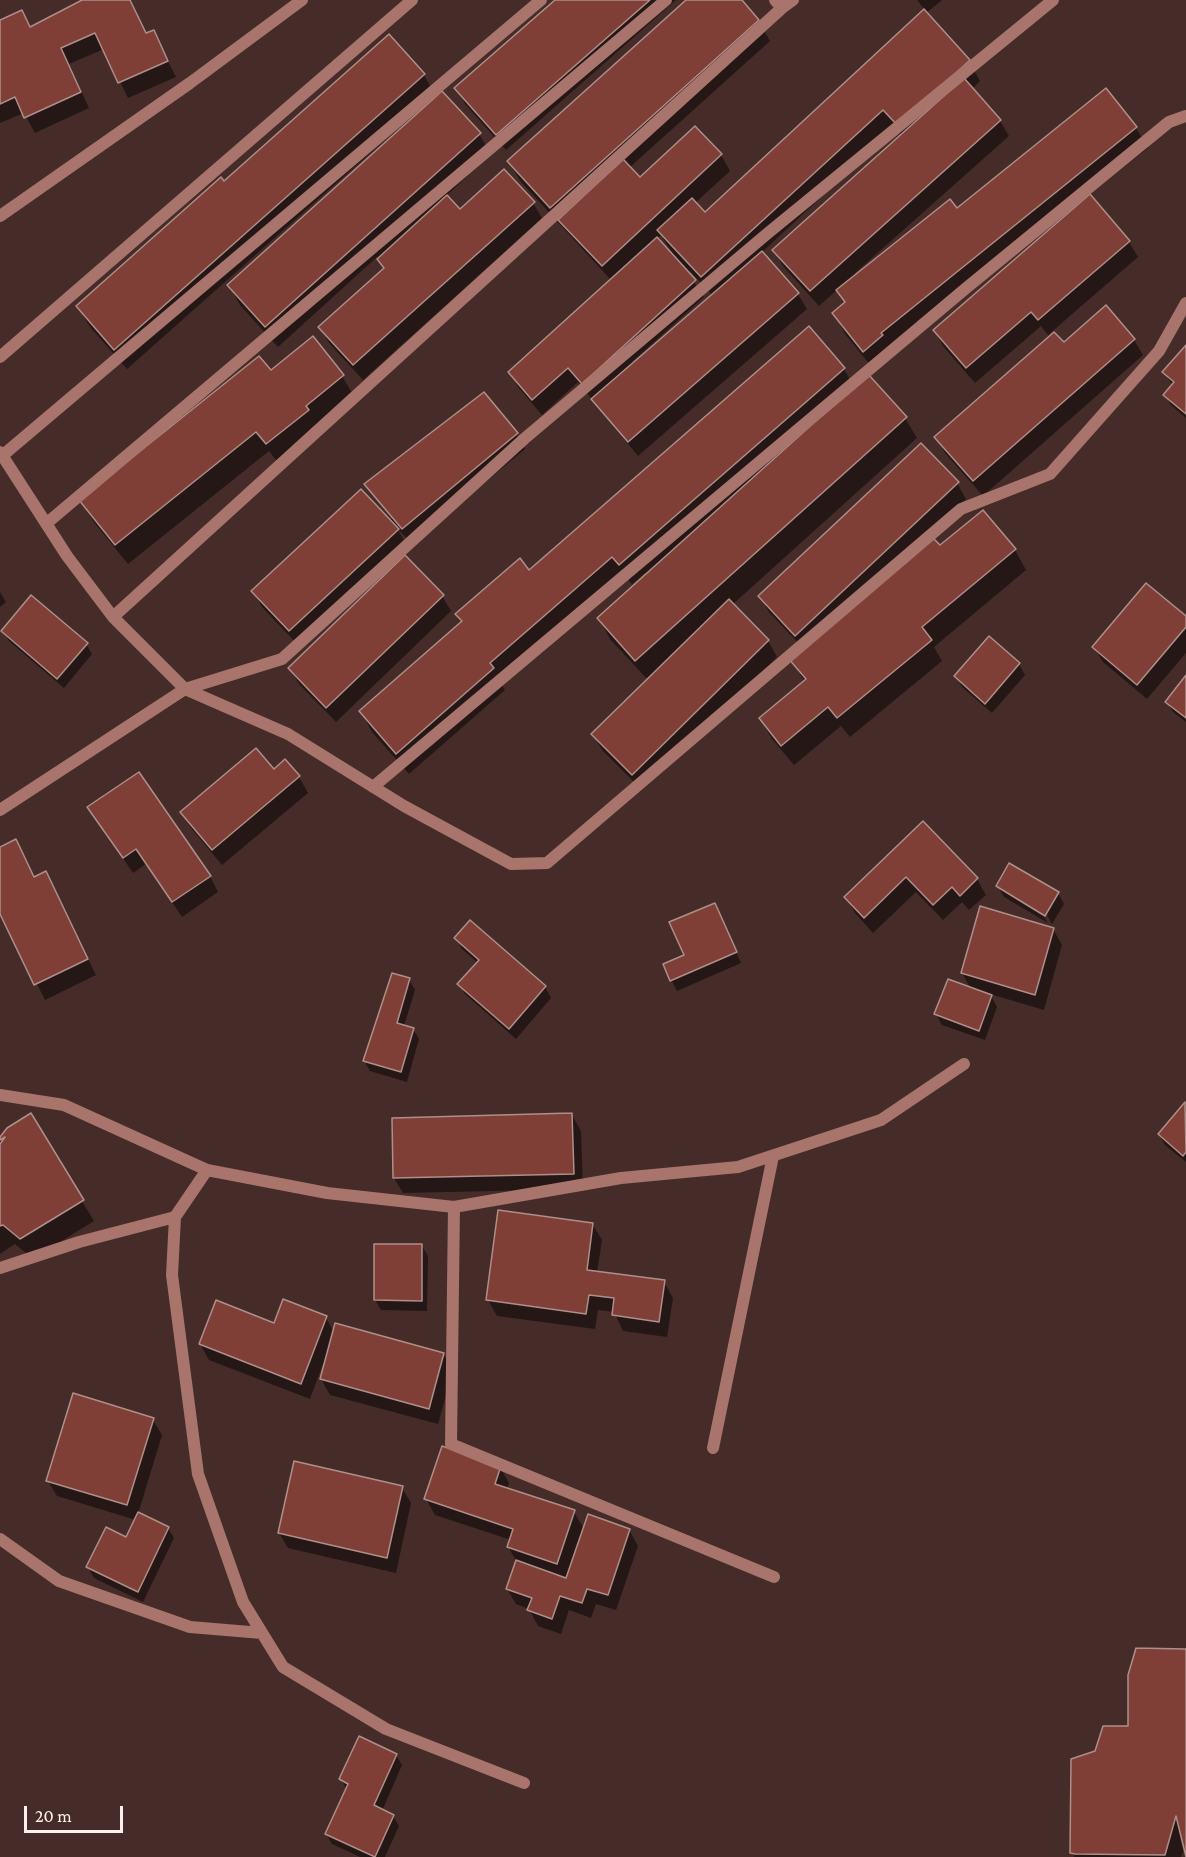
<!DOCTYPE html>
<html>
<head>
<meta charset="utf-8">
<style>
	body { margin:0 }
	#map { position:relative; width:1186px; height:1857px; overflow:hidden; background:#452c28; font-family:"Crimson Pro",serif }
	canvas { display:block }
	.scale { position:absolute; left:24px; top:1806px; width:99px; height:27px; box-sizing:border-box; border:3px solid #fef0ee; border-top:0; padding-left:8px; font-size:18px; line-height:21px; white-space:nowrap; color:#fef0ee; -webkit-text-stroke:4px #452c28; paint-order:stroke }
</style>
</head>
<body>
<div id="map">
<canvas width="1186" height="1857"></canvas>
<div class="scale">20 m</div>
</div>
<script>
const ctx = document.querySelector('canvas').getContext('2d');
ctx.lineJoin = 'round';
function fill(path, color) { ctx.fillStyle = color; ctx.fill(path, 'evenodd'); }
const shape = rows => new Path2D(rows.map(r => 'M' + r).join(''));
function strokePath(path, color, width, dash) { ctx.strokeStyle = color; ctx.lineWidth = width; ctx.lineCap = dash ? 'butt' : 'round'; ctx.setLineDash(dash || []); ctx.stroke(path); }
const shadow = shape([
	[88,0,131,0,147,35,153,32,176,77,128,98,104,49,69,64,89,108,35,133,24,113,0,123,0,22,31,28],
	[557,0,676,0,506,150,465,104,456,88],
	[688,0,740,0,758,21,770,41,629,168,640,179,721,155,730,171,694,204,704,214,925,10,917,0,942,0,925,14,968,60,980,81,972,89,1000,121,1009,136,855,273,857,275,957,210,1136,128,1148,148,1089,195,1129,242,1138,257,1048,335,1041,326,975,383,943,346,934,330,1067,216,1066,214,892,354,875,371,845,334,834,313,846,303,838,289,819,306,783,266,774,250,902,136,895,129,761,253,798,294,807,309,638,456,578,382,542,415,519,388,510,373,611,280,521,182,509,161],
	[661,235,674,256,657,239],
	[690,271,713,296,635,363,633,361,704,297,688,273],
	[424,75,437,98,479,134,491,154,446,196,460,211,533,203,542,218,363,380,329,343,320,327,385,269,377,257,278,347,240,305,229,285,406,125,404,123,127,369,90,327,78,307,224,184],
	[1134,340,1143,355,983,496,945,453,936,437,1063,344],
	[1186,347,1186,418,1171,405,1165,395,1173,386,1164,372],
	[844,369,855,388,905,418,917,438,732,605,768,641,777,657,641,789,602,750,593,734,648,680,610,639,599,618,647,575,645,573,632,584,625,576,501,684,505,690,409,774,372,732,361,711,462,623,457,615,529,572],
	[271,372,342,376,354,396,279,464,269,451,128,564,93,521,81,500],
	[516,433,525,449,412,544,397,528,407,546,299,646,262,607,253,591,392,519,366,484],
	[957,483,966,499,878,582,940,548,1015,550,1026,570,934,647,942,661,850,737,841,726,794,765,772,739,760,718,805,682,790,658,803,648,769,612,760,597],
	[0,592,6,602,0,607],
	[442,596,451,611,336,722,299,684,290,668],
	[1186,618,1186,653,1147,699,1103,662,1094,647],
	[3,631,86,644,92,654,64,688,9,641],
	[989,638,1019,664,1025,675,992,713,962,687,956,676],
	[1186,678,1186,722,1173,712,1167,702],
	[274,771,299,777,308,793,222,865,191,828,182,812],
	[89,808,210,876,218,892,182,917,146,864,133,873],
	[923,823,977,879,986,895,969,910,962,902,943,920,916,892,873,933,855,913,846,897],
	[0,848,24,856,35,879,46,873,96,975,45,1000,0,911],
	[998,886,1058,893,1064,904,1052,924,1043,908,1040,910,1048,923,1004,897],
	[720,915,741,963,677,991,664,965,686,956],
	[470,922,545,987,551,998,516,1039,465,994,459,984,478,963,462,949,456,938],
	[1053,929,1062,945,1044,1010,990,994,997,1007,985,1040,942,1025,936,1014,971,989,962,973],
	[409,979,415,990,404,1026,413,1029,419,1039,407,1082,370,1071,364,1060,375,1023,378,1024],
	[1185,1104,1186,1104,1186,1162,1165,1145,1159,1135],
	[30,1115,94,1221,33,1259,15,1244,0,1254,0,1139],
	[572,1115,581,1131,583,1189,403,1193,394,1178],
	[592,1224,602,1240,597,1273,664,1282,673,1298,667,1337,623,1331,614,1312,598,1310,595,1329,497,1316,488,1300],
	[422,1246,428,1256,427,1311,381,1310,375,1300],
	[326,1318,334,1332,443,1354,453,1370,438,1424,330,1395,321,1379,325,1365,323,1364,310,1399,209,1360,200,1344,275,1324],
	[153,1420,162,1435,138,1514,168,1528,174,1538,143,1602,94,1578,88,1567,127,1539,136,1520,57,1496,48,1481],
	[500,1467,509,1483,507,1489,574,1512,584,1529,629,1530,638,1546,616,1610,596,1604,591,1618,569,1610,561,1634,538,1626,529,1609,516,1604,507,1589,517,1562,508,1547,511,1540,435,1515,426,1499],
	[402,1488,411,1503,396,1573,288,1548,279,1533],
	[1186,1650,1186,1843,1181,1857,1074,1857,1072,1852,1097,1752,1129,1727],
	[396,1755,402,1765,382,1811,393,1816,399,1826,385,1857,360,1857,332,1844,326,1834,347,1790,341,1779]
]);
const building = shape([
	[82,0,130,0,146,33,154,30,168,61,118,83,95,33,61,48,81,92,24,118,15,97,0,104,0,20,22,10,30,27,82,0],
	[555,0,650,0,496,135,454,88,555,0],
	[686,0,742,0,759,20,550,208,507,161,686,0],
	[924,9,970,60,898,126,883,110,701,277,657,230,692,198,705,212,924,9],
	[389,34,425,74,114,350,76,306,221,177,224,181,389,34],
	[964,78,1001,120,810,291,772,250,964,78],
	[1106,88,1137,127,881,333,883,335,863,352,832,313,845,302,836,290,950,199,957,208,1106,88],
	[442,91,481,133,265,327,227,285,442,91],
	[695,126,722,154,602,266,558,220,623,159,640,177,695,126],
	[504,169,535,202,353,365,318,327,384,268,377,259,447,195,460,209,504,169],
	[1090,194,1130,241,1038,320,1031,312,966,368,933,330,1090,194],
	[657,237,696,280,582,384,568,368,532,400,508,372,657,237],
	[762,251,799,293,628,442,591,399,762,251],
	[1106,305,1135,339,973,481,934,437,1054,332,1064,342,1106,305],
	[809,326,845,368,619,565,612,557,490,663,494,668,396,754,359,711,462,621,455,614,520,558,529,570,809,326],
	[313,336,344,375,306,406,309,410,266,444,256,432,115,545,79,500,259,356,271,370,313,336],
	[1186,345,1186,414,1163,395,1174,382,1162,372,1186,345],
	[868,374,907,417,635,661,597,618,868,374],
	[484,392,518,433,402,529,364,484,484,392],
	[921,443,959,482,795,636,758,596,921,443],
	[361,489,399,529,289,631,251,591,361,489],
	[983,510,1016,549,922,627,932,640,837,718,828,707,781,746,759,718,806,679,788,658,933,538,940,545,983,510],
	[405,555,444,595,326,708,288,668,405,555],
	[1146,583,1186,616,1186,627,1137,685,1092,647,1146,583],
	[31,595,88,643,57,679,1,631,31,595],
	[729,599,769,640,632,775,591,734,729,599],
	[989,636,1020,663,985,704,954,676,989,636],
	[1186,675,1186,718,1165,702,1186,675],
	[256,748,274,769,285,759,300,776,212,850,180,812,256,748],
	[139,772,211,876,172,902,136,849,123,858,87,807,139,772],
	[923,821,978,878,960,896,952,887,933,905,906,877,864,918,844,897,923,821],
	[16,839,34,877,46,871,88,959,34,985,0,914,0,847,16,839],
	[1009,863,1059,892,1045,916,996,886,1009,863],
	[715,903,737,952,670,981,663,964,684,955,669,922,715,903],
	[980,906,1054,928,1035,995,961,973,980,906],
	[470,920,546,986,509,1029,457,984,479,960,454,938,470,920],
	[392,973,410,978,397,1023,414,1028,401,1072,363,1061,392,973],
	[948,979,992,995,979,1031,934,1014,948,979],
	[1185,1102,1186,1152,1183,1156,1158,1134,1185,1102],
	[31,1113,84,1200,20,1239,3,1225,0,1226,0,1144,5,1137,0,1140,0,1137,7,1128,31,1113],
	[572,1113,574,1174,393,1178,392,1118,572,1113],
	[498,1210,593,1223,587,1270,665,1280,659,1322,612,1315,614,1298,589,1295,586,1314,486,1300,498,1210],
	[374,1244,422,1244,422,1301,374,1300,374,1244],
	[283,1299,327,1316,301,1384,199,1344,216,1300,274,1323,283,1299],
	[335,1323,444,1353,429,1409,320,1379,335,1323],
	[73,1393,154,1418,127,1505,46,1481,73,1393],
	[442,1446,501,1466,495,1484,575,1510,557,1564,507,1547,513,1529,424,1499,442,1446],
	[294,1461,403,1486,387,1558,278,1533,294,1461],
	[138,1512,169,1527,138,1592,86,1567,106,1527,126,1537,138,1512],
	[588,1514,630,1529,608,1595,587,1589,582,1603,560,1596,552,1619,527,1610,532,1598,506,1589,516,1560,566,1578,588,1514],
	[1136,1648,1186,1649,1186,1857,1176,1816,1165,1855,1075,1854,1070,1853,1071,1759,1095,1751,1103,1726,1128,1726,1128,1675,1136,1648],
	[359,1736,397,1754,374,1805,394,1815,375,1857,325,1834,348,1784,339,1779,359,1736]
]);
const street = shape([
	[775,0,782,8,793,0],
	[0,216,190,83,302,0],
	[0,357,412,0],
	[0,452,67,556,113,617,185,689,288,734,404,806,511,864,547,863,961,509,1050,474,1159,351,1186,303],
	[2,456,541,0],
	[47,523,666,0],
	[113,617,782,8],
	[373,787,965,289,1169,122,1186,116],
	[0,810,185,689,282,659,524,439,768,233,1053,0],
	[0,1095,64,1105,207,1170,327,1193,454,1207,621,1178,738,1167,881,1120,964,1064],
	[454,1207,451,1444,774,1577],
	[175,1217,172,1275,198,1474,243,1602,283,1667,386,1729,524,1783],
	[0,1268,79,1242,175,1217,207,1170],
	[713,1448,773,1156],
	[0,1539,59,1581,190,1627,262,1633]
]);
fill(shadow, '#0007');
fill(building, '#803f36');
strokePath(building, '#ae8f8a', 1.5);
strokePath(street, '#a8746b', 12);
</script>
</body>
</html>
